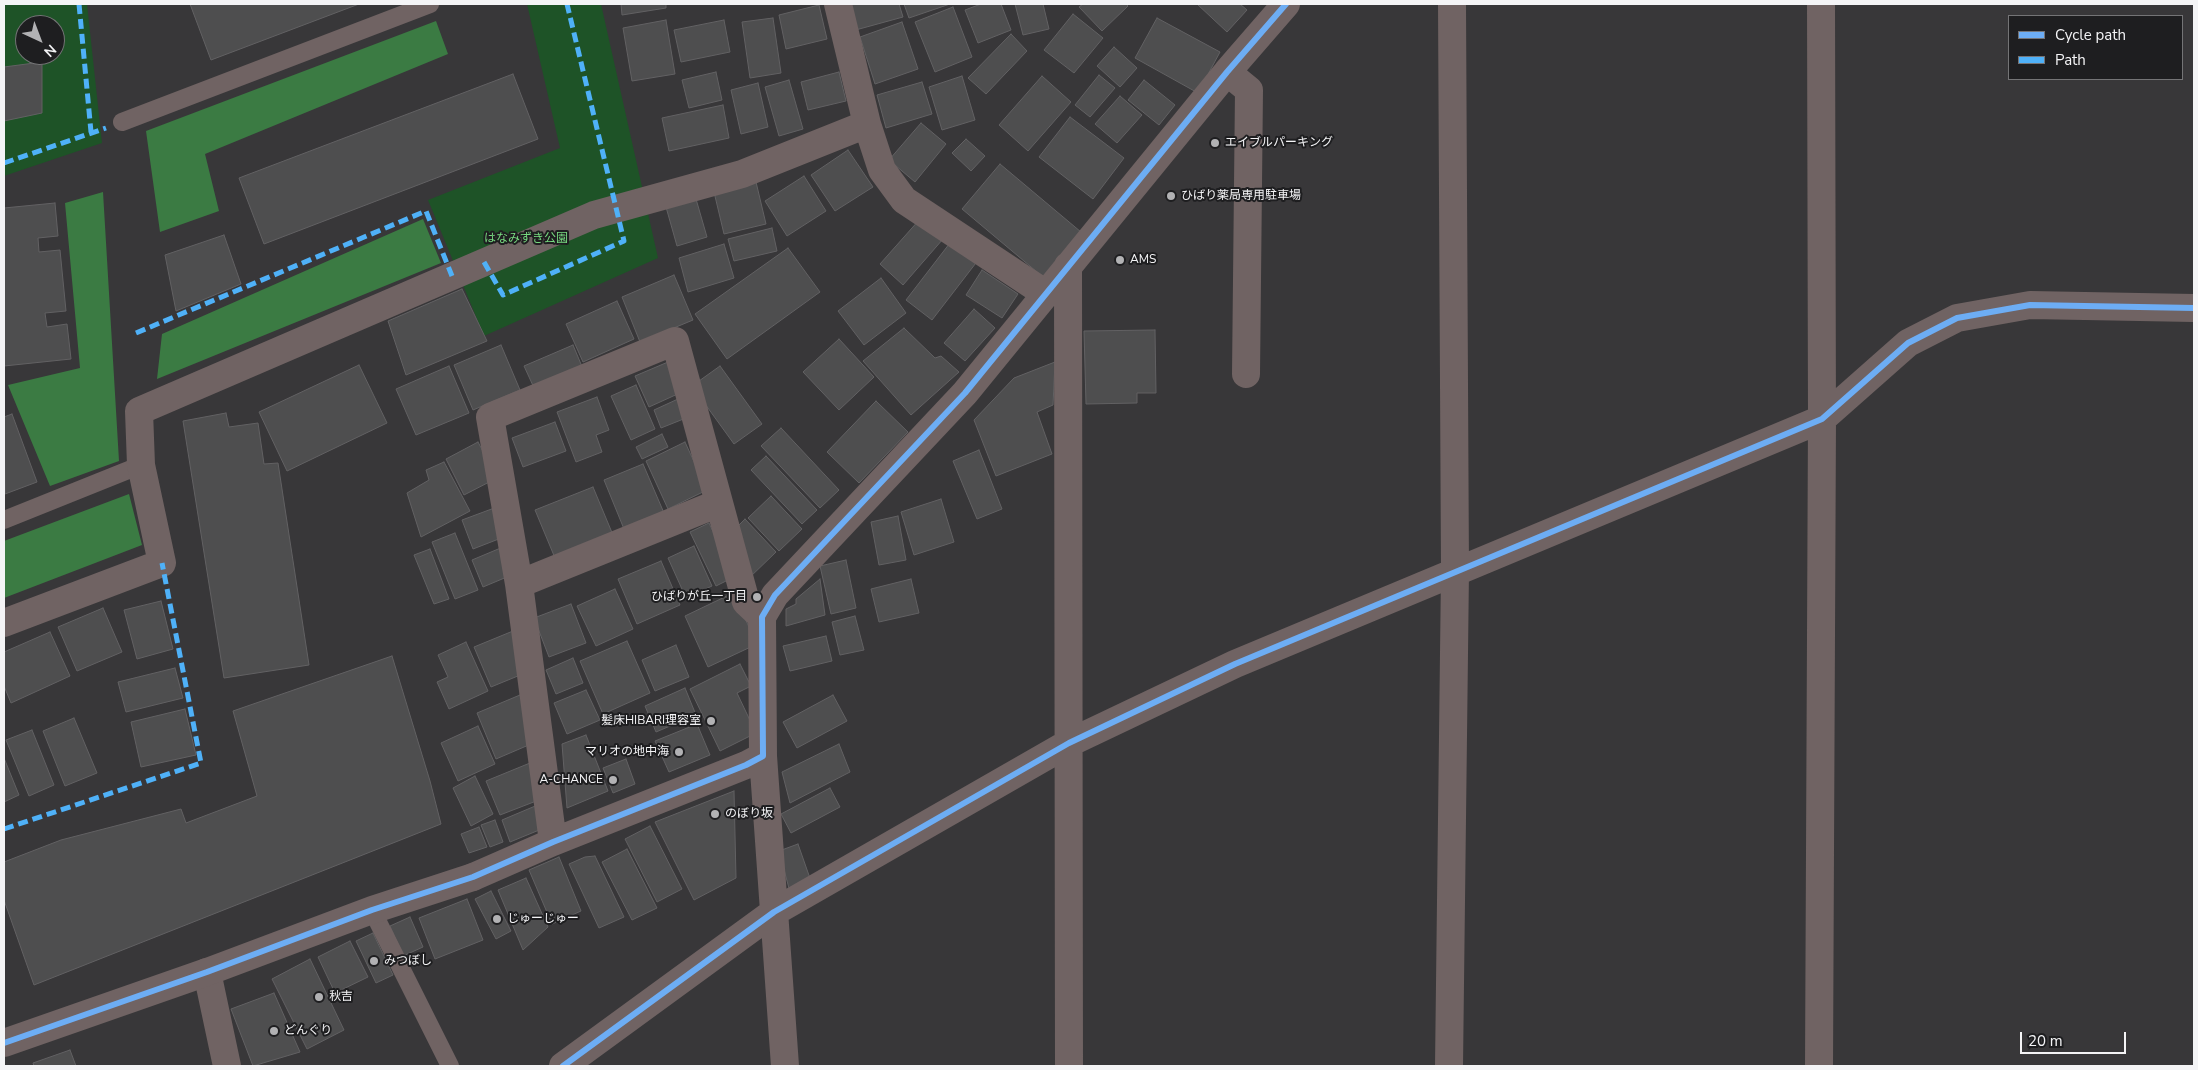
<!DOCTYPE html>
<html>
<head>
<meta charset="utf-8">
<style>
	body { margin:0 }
	#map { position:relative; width:2198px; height:1070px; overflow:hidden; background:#383739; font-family:"Nunito Sans",sans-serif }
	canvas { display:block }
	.frame { position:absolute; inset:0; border:5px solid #f4f4f6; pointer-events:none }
	.legend { position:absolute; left:2008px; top:15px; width:175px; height:65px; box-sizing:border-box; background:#1e1e20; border:1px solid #747476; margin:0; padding:6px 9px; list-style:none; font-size:15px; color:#f4f4f6 }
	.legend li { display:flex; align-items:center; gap:10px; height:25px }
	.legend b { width:25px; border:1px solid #747476 }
	.north { position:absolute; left:15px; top:15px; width:50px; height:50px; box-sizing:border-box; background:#1e1e20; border:1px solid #747476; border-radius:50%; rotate:137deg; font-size:14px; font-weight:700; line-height:20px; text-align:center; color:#f4f4f6 }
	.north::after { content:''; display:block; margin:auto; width:18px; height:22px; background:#b2b2b4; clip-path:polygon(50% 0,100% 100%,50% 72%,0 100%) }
	.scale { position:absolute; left:2020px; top:1032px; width:106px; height:22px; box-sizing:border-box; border:2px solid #f4f4f6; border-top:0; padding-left:6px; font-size:15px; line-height:18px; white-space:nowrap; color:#f4f4f6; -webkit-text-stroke:4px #1e1e20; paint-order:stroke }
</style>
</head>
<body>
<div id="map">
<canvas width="2198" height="1070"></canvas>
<div class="frame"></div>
<ul class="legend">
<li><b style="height:6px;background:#6dadf4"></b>Cycle path</li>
<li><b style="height:6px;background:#4fb1f8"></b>Path</li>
</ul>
<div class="north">N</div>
<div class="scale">20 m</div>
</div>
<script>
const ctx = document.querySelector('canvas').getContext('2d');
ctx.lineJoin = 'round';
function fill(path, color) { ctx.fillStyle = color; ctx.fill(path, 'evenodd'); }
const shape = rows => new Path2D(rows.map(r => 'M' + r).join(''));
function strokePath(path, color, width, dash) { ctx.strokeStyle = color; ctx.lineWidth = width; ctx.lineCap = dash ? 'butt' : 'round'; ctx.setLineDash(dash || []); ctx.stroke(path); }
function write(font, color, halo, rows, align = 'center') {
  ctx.font = font + ' "Nunito Sans","Noto Sans JP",sans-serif'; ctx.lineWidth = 4; ctx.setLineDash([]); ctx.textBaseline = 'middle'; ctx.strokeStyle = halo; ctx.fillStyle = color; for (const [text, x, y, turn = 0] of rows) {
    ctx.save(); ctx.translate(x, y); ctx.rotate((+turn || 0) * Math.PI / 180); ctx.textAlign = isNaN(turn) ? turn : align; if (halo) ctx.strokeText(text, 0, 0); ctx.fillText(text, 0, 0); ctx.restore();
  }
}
const green = shape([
	[4,4,87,4,102,143,4,176],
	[25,25,55,25,55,55,25,55],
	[527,4,601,4,658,258,484,336,428,200,560,148]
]);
const forest = shape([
	[436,21,448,54,205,154,219,211,160,232,146,131],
	[103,192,119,461,50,486,8,385,80,368,65,203],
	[423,219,441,263,157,379,162,334],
	[129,494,142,545,4,598,4,541]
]);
const building = shape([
	[190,4,359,4,211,60,190,4],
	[621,4,666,4,666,8,622,15,621,4],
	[844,4,899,4,903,17,852,31,844,4],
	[904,4,950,4,909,18,904,4],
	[981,4,1001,4,1011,30,978,43,965,10,981,4],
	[1015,4,1043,4,1049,29,1023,35,1015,4],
	[1083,4,1126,4,1128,6,1102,31,1079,7,1083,4],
	[1197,4,1240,4,1247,10,1227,32,1197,4],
	[819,5,827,39,786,49,779,15,819,5],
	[953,7,972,57,935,72,915,22,953,7],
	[1073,14,1103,38,1074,73,1044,50,1073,14],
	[773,18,781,73,750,78,742,22,773,18],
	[1157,18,1220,52,1198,93,1135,58,1157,18],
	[666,20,675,74,632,81,623,28,666,20],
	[724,20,730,52,681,62,674,30,724,20],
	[902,22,918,69,875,84,860,37,902,22],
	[1011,34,1027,51,986,94,968,78,1011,34],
	[1114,47,1137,68,1120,87,1097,66,1114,47],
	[42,62,42,113,4,121,4,67,42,62],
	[716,72,722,100,689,108,682,80,716,72],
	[839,72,846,101,808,110,801,82,839,72],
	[513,74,538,139,264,244,239,178,513,74],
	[1099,75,1115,88,1090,117,1075,105,1099,75],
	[962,76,975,120,942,130,929,87,962,76],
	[1042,76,1071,102,1028,151,999,125,1042,76],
	[789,80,803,129,779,136,765,87,789,80],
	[1144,80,1175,105,1159,125,1128,100,1144,80],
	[922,82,932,114,886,128,877,95,922,82],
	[758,83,768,127,741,134,731,90,758,83],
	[1120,96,1142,115,1117,143,1095,124,1120,96],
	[723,105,729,138,669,151,662,118,723,105],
	[1070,117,1124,158,1093,199,1039,157,1070,117],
	[921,123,946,144,915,182,889,160,921,123],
	[966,139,985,156,971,171,952,153,966,139],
	[848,150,873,187,835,211,811,175,848,150],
	[1000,164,1081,232,1043,277,962,209,1000,164],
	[804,176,826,211,787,236,765,201,804,176],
	[756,182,766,224,724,234,714,192,756,182],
	[696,199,707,237,677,246,666,207,696,199],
	[55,203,58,236,38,238,39,252,60,250,66,311,45,313,47,327,67,324,71,359,4,366,4,208,55,203],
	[920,219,943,239,903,285,880,264,920,219],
	[772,228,777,251,734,261,728,239,772,228],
	[224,235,241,284,176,311,165,255,224,235],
	[953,239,979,259,932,320,906,300,953,239],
	[724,244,734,278,688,292,679,258,724,244],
	[788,248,820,292,727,359,695,314,788,248],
	[982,270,1018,294,1002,318,966,295,982,270],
	[674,275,693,320,640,342,622,297,674,275],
	[881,278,906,313,864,345,838,311,881,278],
	[462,289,487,341,406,375,388,321,462,289],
	[617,301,634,339,583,362,566,324,617,301],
	[974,309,995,328,965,361,944,343,974,309],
	[904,328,935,358,941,356,959,372,911,415,863,361,904,328],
	[1155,330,1156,393,1137,393,1137,403,1086,404,1084,331,1155,330],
	[839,339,874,377,839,410,803,372,839,339],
	[501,345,520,390,473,410,454,365,501,345],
	[573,345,583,369,535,390,524,366,573,345],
	[668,362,682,392,649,407,635,376,668,362],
	[1055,362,1053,405,1037,412,1052,454,996,476,974,420,1014,378,1055,362],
	[359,365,387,423,287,471,259,412,359,365],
	[449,366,469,413,416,435,396,389,449,366],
	[720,366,762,424,734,444,692,386,720,366],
	[636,385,655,429,631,440,611,396,636,385],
	[597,397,609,430,596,435,602,452,576,462,557,412,597,397],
	[678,399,686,418,661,428,654,410,678,399],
	[876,401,908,432,859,483,827,452,876,401],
	[226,413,229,427,258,423,264,464,278,463,309,665,224,678,183,421,226,413],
	[12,414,37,482,5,494,4,417,12,414],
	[555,422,566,451,523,467,512,438,555,422],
	[781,428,839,490,820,508,761,446,781,428],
	[662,434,668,447,642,459,636,447,662,434],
	[478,442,497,478,464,495,446,459,478,442],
	[685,442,707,490,668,509,646,461,685,442],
	[979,450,1002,509,977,519,953,461,979,450],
	[766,456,817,510,802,524,751,470,766,456],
	[444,462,470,511,421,537,407,493,429,480,426,470,444,462],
	[643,464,664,513,624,529,604,480,643,464],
	[593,487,613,535,555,558,535,510,593,487],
	[771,496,802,529,779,551,748,518,771,496],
	[941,499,954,542,914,555,901,512,941,499],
	[497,507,509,535,473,549,462,520,497,507],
	[898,516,906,560,879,565,871,522,898,516],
	[745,519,776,552,747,580,734,530,745,519],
	[709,523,734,577,716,586,690,532,709,523],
	[455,533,478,590,455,599,432,542,455,533],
	[694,546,712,586,686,598,668,558,694,546],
	[503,547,514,574,483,587,472,560,503,547],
	[430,549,449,599,434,604,414,555,430,549],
	[846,560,856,608,831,614,820,566,846,560],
	[661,561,680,605,637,624,618,579,661,561],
	[820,579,825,615,786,626,786,609,796,604,796,599,820,579],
	[911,579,919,613,879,622,871,589,911,579],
	[615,589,633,629,596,646,577,606,615,589],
	[733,593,757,644,708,667,685,616,733,593],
	[161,601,173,649,137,659,124,610,161,601],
	[571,604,586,643,549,657,534,618,571,604],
	[103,608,122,652,77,671,58,627,103,608],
	[855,616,864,650,840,655,832,622,855,616],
	[513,631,530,671,491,687,474,647,513,631],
	[50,632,70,676,11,703,4,686,4,652,50,632],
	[826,636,832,661,790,671,783,646,826,636],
	[627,641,650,693,603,714,580,661,627,641],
	[466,642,488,691,449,709,437,682,448,677,438,655,466,642],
	[676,645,689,677,655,691,642,660,676,645],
	[392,656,430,781,441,824,34,985,4,900,4,862,61,840,181,809,186,823,257,796,233,711,392,656],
	[573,658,583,683,556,694,546,670,573,658],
	[740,664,751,686,737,693,756,733,720,751,690,689,740,664],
	[175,668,183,698,126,712,118,682,175,668],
	[685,688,696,715,656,732,645,706,685,688],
	[586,690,600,720,567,734,554,703,586,690],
	[520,695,538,741,496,759,477,713,520,695],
	[833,695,847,721,797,748,783,722,833,695],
	[185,709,196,755,141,767,131,722,185,709],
	[74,718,97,773,65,786,43,731,74,718],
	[697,724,710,755,669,772,655,741,697,724],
	[478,726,495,764,458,781,441,743,478,726],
	[32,730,54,785,29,796,6,740,32,730],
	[586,735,608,791,567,808,562,744,586,735],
	[839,744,850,772,790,803,782,772,839,744],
	[4,758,19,795,4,802,4,758],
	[626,759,635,784,613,793,603,768,626,759],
	[530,763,544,798,500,815,486,781,530,763],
	[475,776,493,814,471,826,453,788,475,776],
	[830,788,840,807,791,833,781,814,830,788],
	[734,791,736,878,694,900,655,822,734,791],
	[540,804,549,826,510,842,502,820,540,804],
	[495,820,503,842,490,847,481,825,495,820],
	[650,826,682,889,657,902,625,839,650,826],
	[479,827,487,847,469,853,461,834,479,827],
	[798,844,812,884,790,892,779,851,798,844],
	[627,849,657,908,632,920,602,862,627,849],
	[595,856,624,917,599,928,569,864,585,857,595,856],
	[559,857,581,911,552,924,529,870,559,857],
	[526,878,548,927,523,950,498,890,526,878],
	[491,891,511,931,496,939,475,899,491,891],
	[467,899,483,940,435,959,419,918,467,899],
	[410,917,423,947,403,956,390,926,410,917],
	[373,933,393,975,376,983,356,941,373,933],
	[350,941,368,977,335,993,318,957,350,941],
	[310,959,344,1030,307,1049,272,979,310,959],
	[274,993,300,1052,253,1066,231,1009,274,993],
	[70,1050,76,1066,34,1066,33,1063,70,1050]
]);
const service = shape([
	[122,122,430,4],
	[4,520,141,465],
	[372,910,450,1066]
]);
const minor = shape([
	[838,4,867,124,882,170,904,200,1046,294],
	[1227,72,1249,90,1246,374],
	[1068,266,1069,1066],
	[519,584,719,503],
	[4,623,162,563,141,465,139,411,594,215,742,174,867,124],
	[763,756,785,1066],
	[553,842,519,584,490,417,675,341,746,602,762,617],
	[473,877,553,842,746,765,763,756,762,617,775,595,965,393,1227,72,1286,4],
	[207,972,227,1066],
	[563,1066,774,912,1069,743,1235,664,1822,419,1908,343,1957,318,2030,305,2194,308],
	[1449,1066,1455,571,1452,4],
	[1819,1066,1822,419,1821,4]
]);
const tertiary = shape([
	[4,1043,207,972,372,910,473,877]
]);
const quiet = shape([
	[79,4,91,132],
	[4,163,106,128],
	[484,262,503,295,624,241,567,4],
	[136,333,426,211,452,276],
	[4,829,201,763,162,563]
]);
const cycleway = shape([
	[4,1043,207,972,372,910,473,877,553,842,746,765,763,756,762,617,775,595,965,393,1227,72,1286,4],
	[563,1066,774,912,1069,743,1235,664,1822,419,1908,343,1957,318,2030,305,2194,308]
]);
const markers = [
	[1215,143,5,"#b2b2b4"],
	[1171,196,5,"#b2b2b4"],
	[1120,260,5,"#b2b2b4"],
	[757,597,5,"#b2b2b4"],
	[711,721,5,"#b2b2b4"],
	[679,752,5,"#b2b2b4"],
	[613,780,5,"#b2b2b4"],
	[715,814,5,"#b2b2b4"],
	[497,919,5,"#b2b2b4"],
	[374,961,5,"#b2b2b4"],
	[319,997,5,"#b2b2b4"],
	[274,1031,5,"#b2b2b4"]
];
const poiNames = [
	["エイブルパーキング",1225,143],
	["ひばり薬局専用駐車場",1181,196],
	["AMS",1130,260],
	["ひばりが丘一丁目",747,597,"right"],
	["髪床HIBARI理容室",701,721,"right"],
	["マリオの地中海",669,752,"right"],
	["A-CHANCE",603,780,"right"],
	["のぼり坂",725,814],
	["じゅーじゅー",507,919],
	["みつぼし",384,961],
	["秋吉",329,997],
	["どんぐり",284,1031]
];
const parkNames = [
	["はなみずき公園",526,239]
];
fill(green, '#1e5327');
fill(forest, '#3b7b43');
fill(building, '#4e4e4f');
strokePath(building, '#626163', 1);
strokePath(service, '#706363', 18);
strokePath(minor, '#706363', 28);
strokePath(tertiary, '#706363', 28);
strokePath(quiet, '#4fb1f8', 5, [10, 5]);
strokePath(cycleway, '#6dadf4', 6);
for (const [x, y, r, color] of markers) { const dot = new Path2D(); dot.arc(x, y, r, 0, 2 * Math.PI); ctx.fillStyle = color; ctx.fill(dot); strokePath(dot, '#1e1e20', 2); }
write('12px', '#f4f4f6', '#1e1e20', poiNames, 'left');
write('12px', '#78db81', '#1e1e20', parkNames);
</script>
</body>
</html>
